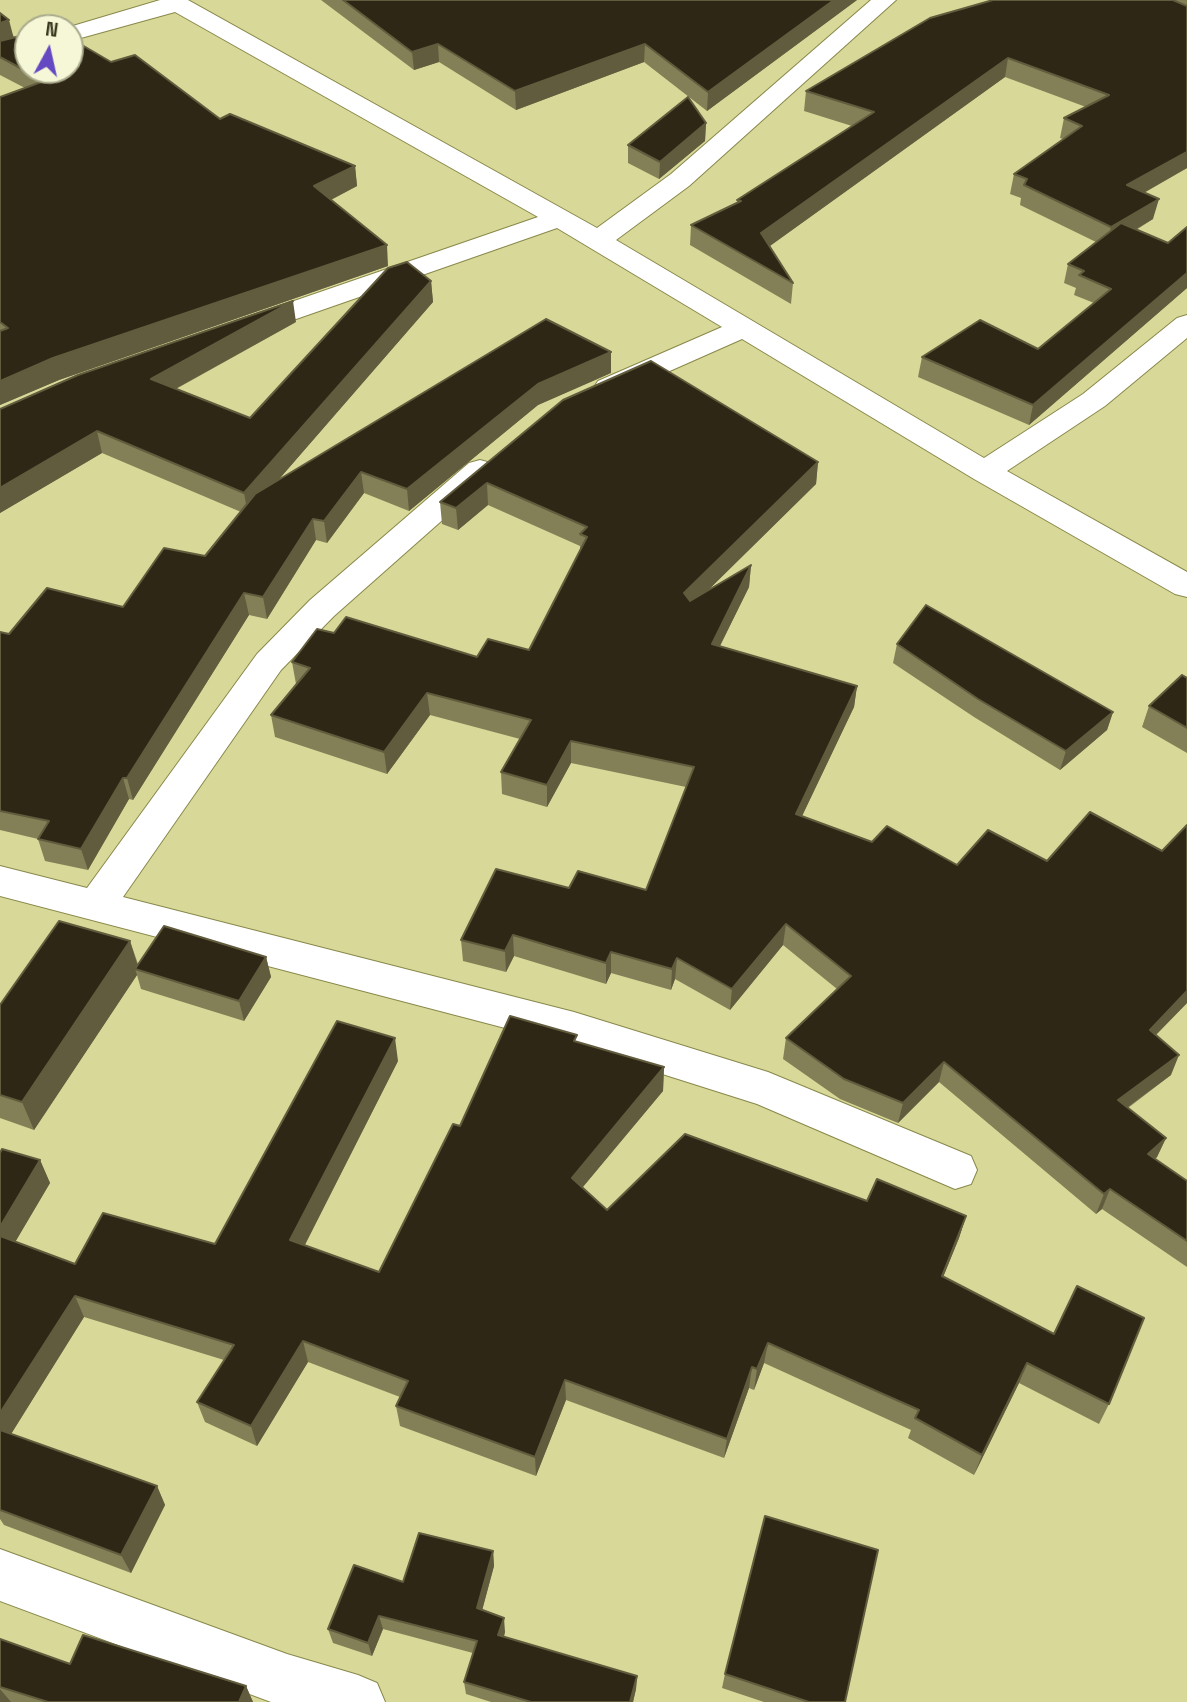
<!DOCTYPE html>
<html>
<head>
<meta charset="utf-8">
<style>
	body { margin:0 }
	#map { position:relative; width:1187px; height:1702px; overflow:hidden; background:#d8d998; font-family:"Space Grotesk",sans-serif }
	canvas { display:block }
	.north { position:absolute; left:14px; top:14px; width:70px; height:70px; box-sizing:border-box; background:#f6f7d7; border:2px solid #aaab8d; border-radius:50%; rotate:8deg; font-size:19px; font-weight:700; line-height:28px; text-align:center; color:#393a1f }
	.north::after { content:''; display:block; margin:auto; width:24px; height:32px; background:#6549c2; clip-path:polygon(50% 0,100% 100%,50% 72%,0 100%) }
</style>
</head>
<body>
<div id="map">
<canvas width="1187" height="1702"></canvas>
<div class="north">N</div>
</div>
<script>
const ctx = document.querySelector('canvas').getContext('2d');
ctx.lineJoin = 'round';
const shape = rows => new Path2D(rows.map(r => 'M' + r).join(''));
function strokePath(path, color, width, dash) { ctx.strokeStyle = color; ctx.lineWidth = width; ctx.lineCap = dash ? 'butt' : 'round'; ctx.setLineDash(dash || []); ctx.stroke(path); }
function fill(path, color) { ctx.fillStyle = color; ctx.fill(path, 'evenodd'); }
const minor = shape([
	[160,0,188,0,597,228,671,174,871,0,896,0,689,186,616,240,984,458,1083,394,1177,318,1187,315,1187,338,1105,406,1007,471,1187,572,1187,597,1175,594,974,479,742,339,620,393,609,396,598,393,594,387,598,381,722,327,557,228,256,333,246,336,236,333,232,327,236,321,538,217,175,12,70,41,70,28,66,28,160,0],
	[480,460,491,463,496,470,491,477,334,616,281,670,123,897,574,1012,768,1072,971,1156,977,1170,971,1184,955,1189,757,1104,574,1046,0,896,0,866,87,888,257,654,310,600,469,463,480,460],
	[0,1549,287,1654,358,1675,377,1683,385,1702,271,1702,0,1601,0,1549]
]);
const wall = shape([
	[321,0,857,0,707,111,644,62,516,110,439,62,414,70],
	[1174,0,1187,0,1187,168,1144,193,1153,219,1136,230,1168,243,1187,227,1187,288,1029,425,918,377,922,357,1038,349,1094,303,1074,295,1076,288,1064,283,1068,264,1096,242,1020,205,1021,198,1010,194,1014,174,1063,139,1060,138,1064,118,1086,107,1005,77,770,246,793,283,791,304,690,245,691,225,737,203,737,200,852,126,804,111,806,91,1181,3],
	[0,13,14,37,28,70,111,62,220,119,355,166,357,186,331,200,388,266,59,380,0,405,0,97,25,88,0,75],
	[706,123,705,141,659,179,628,163,628,145],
	[431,281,433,302,279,479,611,373,538,405,409,511,364,493,327,543,316,540,267,619,249,615,133,800,129,799,88,870,45,861,38,839,0,830,0,632,9,634,123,607,205,556,241,512,102,453,0,513,0,409,296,322,176,389,250,418],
	[563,400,818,462,816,484,709,589,751,565,749,587,720,646,857,686,854,707,802,816,872,842,957,865,1047,861,1162,851,1187,825,1187,1003,1156,1035,1171,1075,1128,1108,1166,1138,1157,1157,1155,1159,1187,1181,1187,1267,1102,1209,1096,1214,939,1082,898,1123,840,1099,783,1059,786,1038,837,989,783,945,730,1010,675,979,671,990,611,973,606,984,514,956,506,972,463,961,461,940,569,888,646,890,686,787,571,763,547,807,502,794,501,772,520,739,430,715,387,774,275,737,271,715,296,684,292,662,334,633,477,657,529,650,580,552,580,546,488,505,458,530,442,524,440,502],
	[897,644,1113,712,1107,730,1060,770,974,717,893,663],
	[1187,678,1187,753,1142,727,1149,706],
	[130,941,138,964,266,957,271,977,244,1021,141,989,137,975,34,1130,0,1118,0,1005],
	[577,1042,664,1067,663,1091,582,1188,607,1210,867,1201,966,1216,959,1238,943,1277,1109,1404,1099,1424,1019,1383,974,1475,908,1438,911,1430,764,1363,754,1390,749,1388,724,1458,566,1400,536,1476,400,1426,396,1406,400,1397,308,1362,257,1446,205,1422,197,1402,224,1360,84,1317,11,1434,157,1486,165,1505,131,1573,4,1525,0,1519,0,1153,40,1160,50,1183,15,1242,75,1264,215,1244,398,1061,305,1245,379,1272,460,1126],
	[493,1551,494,1566,482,1610,505,1632,504,1637,637,1676,636,1689,633,1702,491,1702,466,1694,464,1682,473,1653,383,1629,372,1656,333,1643,328,1629,403,1582],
	[0,1639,70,1664,246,1686,253,1702,0,1702],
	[725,1674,845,1702,764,1702,722,1688]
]);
const shadedWall = shape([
	[834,0,857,0,707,111,708,92],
	[9,20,14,39,0,44,0,23],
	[438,44,439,62,414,70,412,52],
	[645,44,644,62,516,110,515,91],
	[1008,58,1005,77,760,253,761,233],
	[706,123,705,141,659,179,660,162],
	[1187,152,1187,168,1122,205,1127,185],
	[355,166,357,186,317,207,314,186],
	[1159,199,1153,219,1106,247,1111,227],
	[387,245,388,266,59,380,0,405,0,381,53,358],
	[1187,273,1187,288,1029,425,1033,405],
	[431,281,433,302,248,515,244,493],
	[293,301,296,322,155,400,151,379],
	[611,352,611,373,538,405,409,511,407,489,538,384],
	[97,431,102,453,0,513,0,488],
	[818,462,816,484,683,615,684,593],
	[361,472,364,493,327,543,324,521],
	[487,483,488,505,458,530,456,508],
	[313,519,316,540,267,619,263,597],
	[751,565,749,587,710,666,712,644],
	[244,593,249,615,133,800,127,778],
	[857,686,854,707,793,835,796,814],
	[427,693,430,715,387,774,384,752],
	[1113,712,1107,730,1060,770,1066,751],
	[571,741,571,763,547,807,547,785],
	[123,778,129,799,88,870,81,849],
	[786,924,783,945,730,1010,732,989],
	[513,935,514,956,506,972,505,951],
	[130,941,139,970,135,969,137,975,34,1130,22,1102],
	[611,952,611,973,606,984,606,963],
	[266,957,271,977,244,1021,239,1001],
	[677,958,675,979,671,990,672,969],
	[1187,991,1187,1003,1141,1050,1150,1030],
	[395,1038,398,1061,296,1262,290,1240],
	[1179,1055,1171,1075,1110,1120,1118,1100],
	[944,1062,939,1082,898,1123,903,1103],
	[664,1067,663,1091,572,1200,572,1178],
	[1166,1138,1157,1157,1139,1174,1148,1154],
	[40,1160,50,1183,7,1256,0,1242,0,1227],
	[1110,1189,1102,1209,1096,1214,1104,1194],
	[966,1216,959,1238,935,1297,942,1276],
	[75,1296,84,1317,3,1447,0,1442,0,1413],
	[303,1341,308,1362,257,1446,251,1426],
	[768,1343,764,1363,754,1390,757,1369],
	[1027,1363,1019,1383,974,1475,982,1455],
	[752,1367,749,1388,724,1458,727,1439],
	[565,1380,566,1400,536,1476,535,1457],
	[157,1486,165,1505,131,1573,121,1555],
	[493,1551,494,1566,479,1622,477,1608],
	[379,1616,383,1629,372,1656,368,1643],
	[504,1618,505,1632,500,1648,498,1635],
	[637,1676,636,1689,633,1702,630,1702],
	[246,1686,253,1702,239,1702],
	[0,1689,11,1702,0,1702]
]);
const building = shape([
	[343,0,834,0,708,92,645,44,515,91,438,44,412,52,343,0],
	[993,0,1173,0,1187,6,1187,152,1127,185,1159,199,1111,227,1024,185,1027,179,1014,174,1082,126,1064,118,1109,95,1008,58,761,233,793,283,691,225,741,201,737,200,874,112,806,91,930,18,993,0],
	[0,13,9,20,0,23,0,13],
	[26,31,28,32,28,70,70,70,70,38,111,62,135,55,220,119,230,114,355,166,314,186,387,245,53,358,0,381,0,331,8,328,0,322,0,97,44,81,0,57,0,41,24,35,26,31],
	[688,97,706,123,660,162,628,145,688,97],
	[1121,223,1168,243,1187,227,1187,273,1033,405,922,357,980,320,1038,349,1111,289,1079,275,1084,271,1068,264,1121,223],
	[407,262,431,281,244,493,97,431,0,488,0,409,78,375,293,301,151,379,250,418,388,268,407,262],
	[546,319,611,352,538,384,407,489,361,472,324,521,313,519,263,597,244,593,127,778,123,778,81,849,38,839,49,821,0,811,0,632,9,634,47,588,123,607,164,548,205,556,255,494,546,319],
	[651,361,818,462,684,593,690,601,751,565,712,644,857,686,796,814,872,842,887,826,957,865,988,830,1047,861,1090,812,1162,851,1187,825,1187,991,1150,1030,1179,1055,1118,1100,1166,1138,1148,1154,1187,1181,1187,1241,1110,1189,1104,1194,944,1062,903,1103,844,1079,786,1038,851,976,786,924,732,989,677,958,672,969,611,952,606,963,513,935,505,951,461,940,496,869,569,888,578,871,646,890,694,767,571,741,547,785,501,772,531,720,427,693,384,752,271,715,310,668,292,662,317,629,334,633,346,617,477,657,488,639,529,650,587,537,580,534,587,527,487,483,456,508,440,502,563,400,651,361],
	[926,605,1113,712,1066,751,978,699,897,644,926,605],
	[1182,675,1187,678,1187,728,1149,706,1182,675],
	[59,921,130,941,22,1102,0,1095,0,1005,59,921],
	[164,926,266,957,239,1001,135,969,164,926],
	[510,1016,577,1035,574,1041,664,1067,572,1178,607,1210,685,1134,867,1201,877,1179,966,1216,942,1276,1054,1334,1077,1286,1144,1318,1109,1404,1027,1363,982,1455,915,1418,919,1410,768,1343,757,1369,752,1367,727,1439,565,1380,535,1457,396,1406,408,1381,303,1341,251,1426,197,1402,234,1345,75,1296,0,1413,0,1236,75,1264,103,1213,215,1244,337,1021,395,1038,290,1240,379,1272,453,1124,460,1126,510,1016],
	[2,1149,40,1160,0,1227,0,1153,2,1149],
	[0,1430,157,1486,121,1555,0,1510,0,1430],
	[765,1516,878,1550,845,1702,809,1702,725,1674,765,1516],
	[419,1533,493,1551,477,1608,504,1618,498,1635,637,1676,630,1702,531,1702,464,1682,477,1641,379,1616,368,1643,328,1629,354,1565,403,1582,419,1533],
	[83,1635,246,1686,239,1702,48,1702,0,1687,0,1639,70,1664,83,1635]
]);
strokePath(minor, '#88884b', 2);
fill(minor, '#fff');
fill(wall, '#838057');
fill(shadedWall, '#615c3d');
fill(building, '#2e2716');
strokePath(building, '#615c3d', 2);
</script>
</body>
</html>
